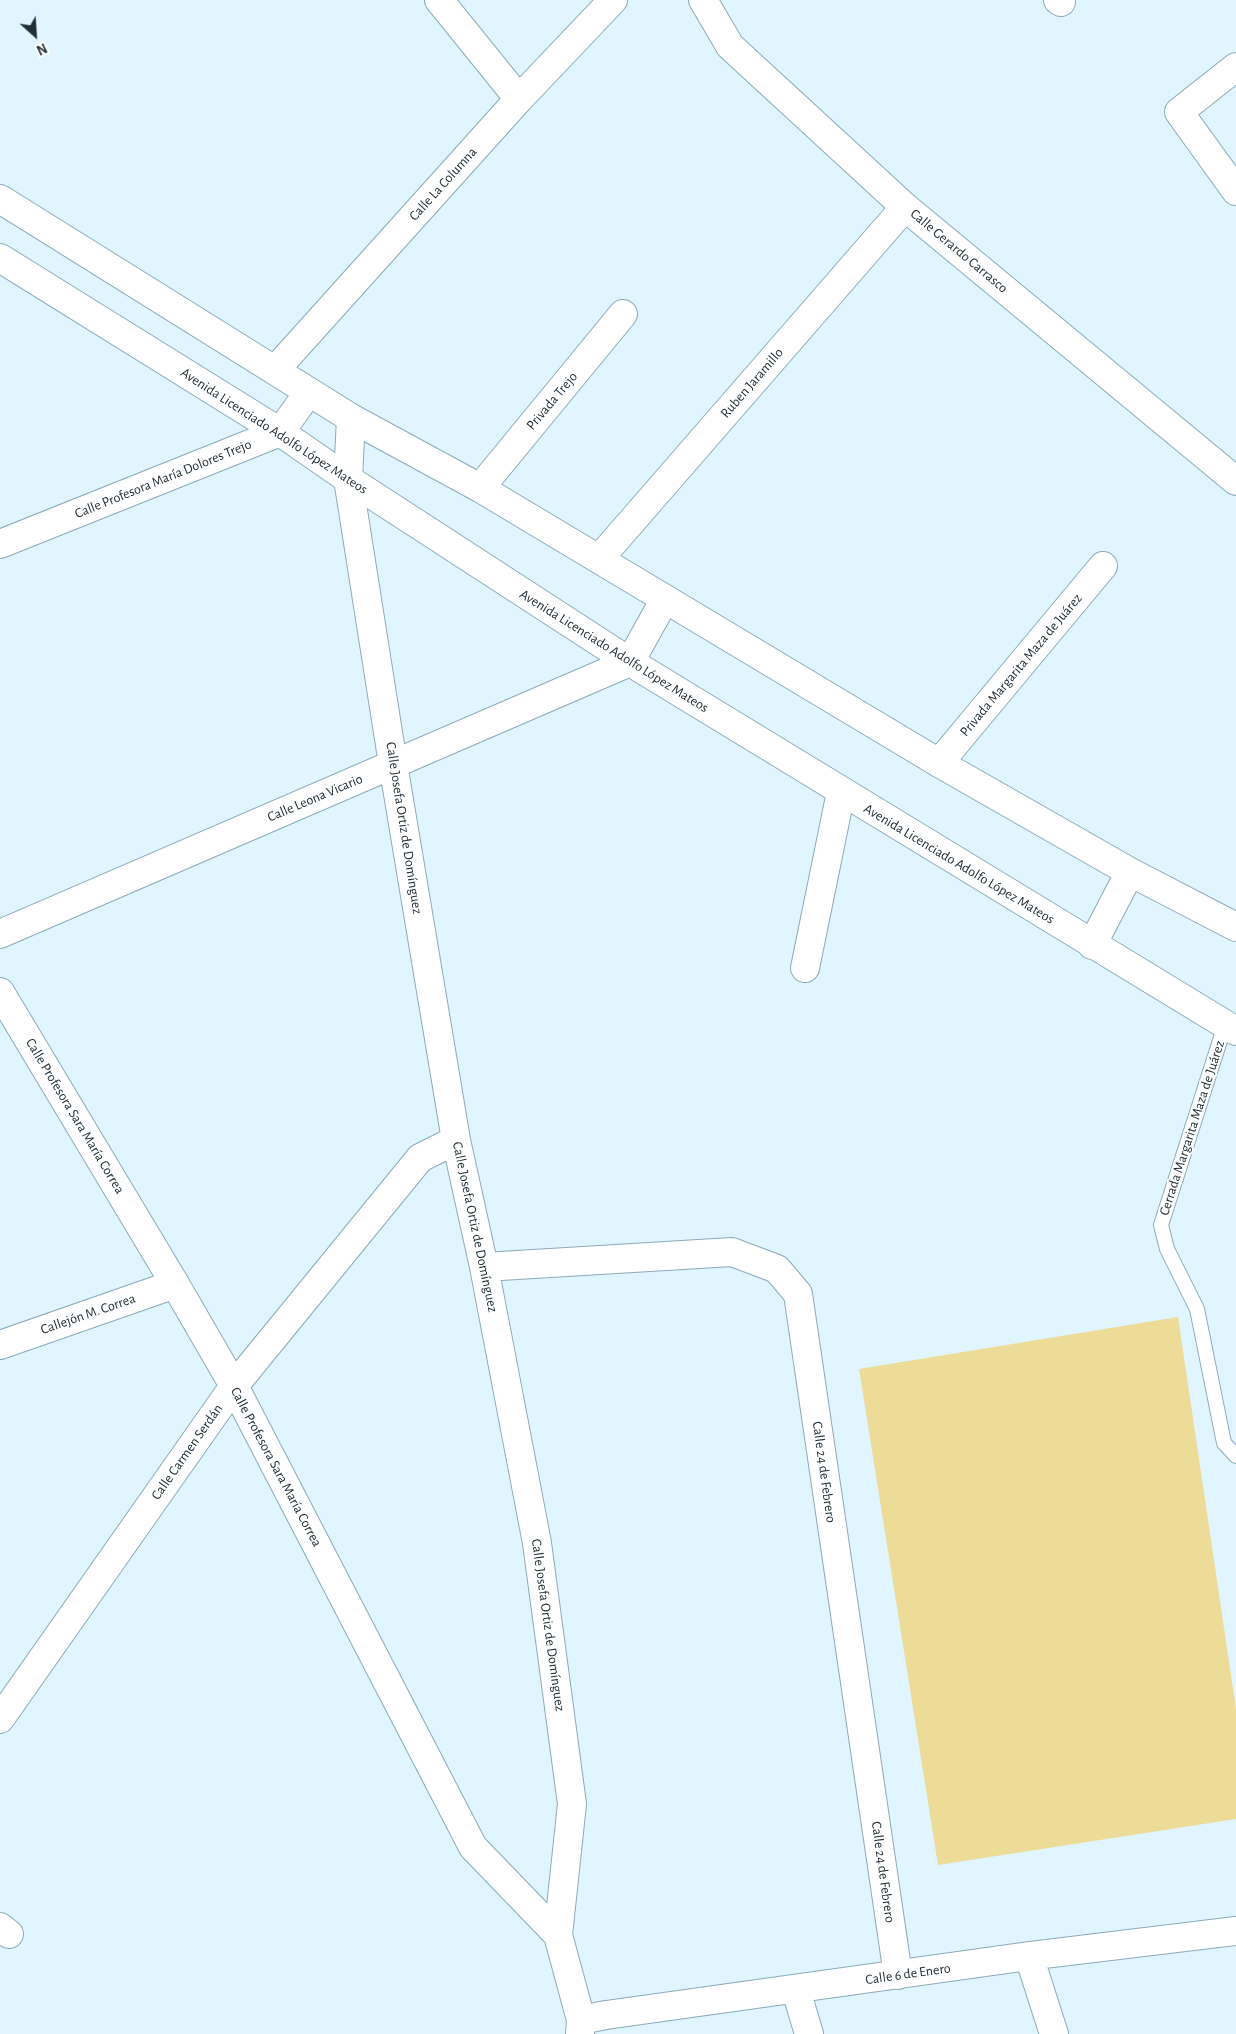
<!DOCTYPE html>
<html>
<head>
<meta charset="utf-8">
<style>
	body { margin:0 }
	#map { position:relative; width:1236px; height:2034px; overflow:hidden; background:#e0f5ff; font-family:"Alegreya Sans",sans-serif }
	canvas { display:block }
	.north { position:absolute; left:10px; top:10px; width:50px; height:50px; -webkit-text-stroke:4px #fff; paint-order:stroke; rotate:154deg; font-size:14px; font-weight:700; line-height:20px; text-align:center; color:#212f35 }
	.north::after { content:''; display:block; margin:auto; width:18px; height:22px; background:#212f35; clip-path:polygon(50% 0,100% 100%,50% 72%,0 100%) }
</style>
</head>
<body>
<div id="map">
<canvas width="1236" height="2034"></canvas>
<div class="north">N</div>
</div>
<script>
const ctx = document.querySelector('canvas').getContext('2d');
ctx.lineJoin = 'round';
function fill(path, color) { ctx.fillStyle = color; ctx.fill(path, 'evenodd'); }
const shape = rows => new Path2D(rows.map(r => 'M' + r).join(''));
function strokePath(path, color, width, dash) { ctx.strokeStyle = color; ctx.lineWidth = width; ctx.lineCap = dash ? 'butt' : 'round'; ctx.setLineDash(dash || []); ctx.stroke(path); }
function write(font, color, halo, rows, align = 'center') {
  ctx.font = font + ' "Alegreya Sans",sans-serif'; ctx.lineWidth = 4; ctx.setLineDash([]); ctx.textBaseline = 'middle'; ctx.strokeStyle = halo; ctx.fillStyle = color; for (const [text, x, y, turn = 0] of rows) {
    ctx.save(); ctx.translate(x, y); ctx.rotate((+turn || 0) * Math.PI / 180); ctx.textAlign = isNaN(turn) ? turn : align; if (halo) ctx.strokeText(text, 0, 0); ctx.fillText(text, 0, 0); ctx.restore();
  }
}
const green = shape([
	[1178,1317,1236,1709,1236,1819,938,1865,859,1369]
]);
const service = shape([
	[1225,1025,1161,1225,1167,1249,1197,1309,1224,1443,1236,1456]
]);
const minor = shape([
	[439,0,519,99],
	[703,0,730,46,905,207,1236,481],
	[1058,0,1061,2],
	[1236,67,1179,112,1236,191],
	[276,369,519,99,613,0],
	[351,418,348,479,393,764,456,1140,484,1267,537,1543,572,1804,558,1935,581,2020,580,2034],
	[480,488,623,314],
	[0,544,280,432,309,392],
	[599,559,905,207],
	[939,763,1103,566],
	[0,934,630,662,665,599],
	[805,968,841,792],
	[0,992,175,1284,234,1386,473,1847,558,1935],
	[484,1267,732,1252,777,1269,798,1294,898,1975],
	[0,1345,175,1284],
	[0,1719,234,1386,420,1158,456,1140],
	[0,1927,9,1934],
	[1029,1956,1054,2034],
	[796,1990,809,2034],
	[581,2020,606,2015,1029,1956,1236,1931]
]);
const tertiary = shape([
	[0,199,351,418,480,488,939,763,1130,872,1236,927],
	[0,258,280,432,348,479,630,662,1236,1031],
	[1092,945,1130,872]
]);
const streetNames = [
	["Calle La Columna",443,184,-48],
	["Calle Gerardo Carrasco",959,251,40],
	["Ruben Jaramillo",752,383,-49],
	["Privada Trejo",552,401,-50],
	["Avenida Licenciado Adolfo López Mateos",274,431,33],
	["Calle Profesora María Dolores Trejo",163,479,-22],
	["Avenida Licenciado Adolfo López Mateos",614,651,32],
	["Privada Margarita Maza de Juárez",1021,665,-50],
	["Calle Leona Vicario",315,798,-23],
	["Calle Josefa Ortiz de Domínguez",404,828,81],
	["Avenida Licenciado Adolfo López Mateos",959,864,31],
	["Calle Profesora Sara María Correa",75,1116,59],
	["Cerrada Margarita Maza de Juárez",1192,1128,-72],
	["Calle Josefa Ortiz de Domínguez",475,1227,78],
	["Callejón M. Correa",88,1314,-19],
	["Calle Carmen Serdán",187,1452,-55],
	["Calle Profesora Sara María Correa",276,1467,62],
	["Calle 24 de Febrero",824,1472,82],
	["Calle Josefa Ortiz de Domínguez",548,1625,82],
	["Calle 24 de Febrero",883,1872,82],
	["Calle 6 de Enero",908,1974,-8]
];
fill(green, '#eddb98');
strokePath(service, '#8aabbb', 16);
strokePath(minor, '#8aabbb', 30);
strokePath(tertiary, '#8aabbb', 30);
strokePath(service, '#fff', 14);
strokePath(minor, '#fff', 28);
strokePath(tertiary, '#fff', 28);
write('14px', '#212f35', '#fff', streetNames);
</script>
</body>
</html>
